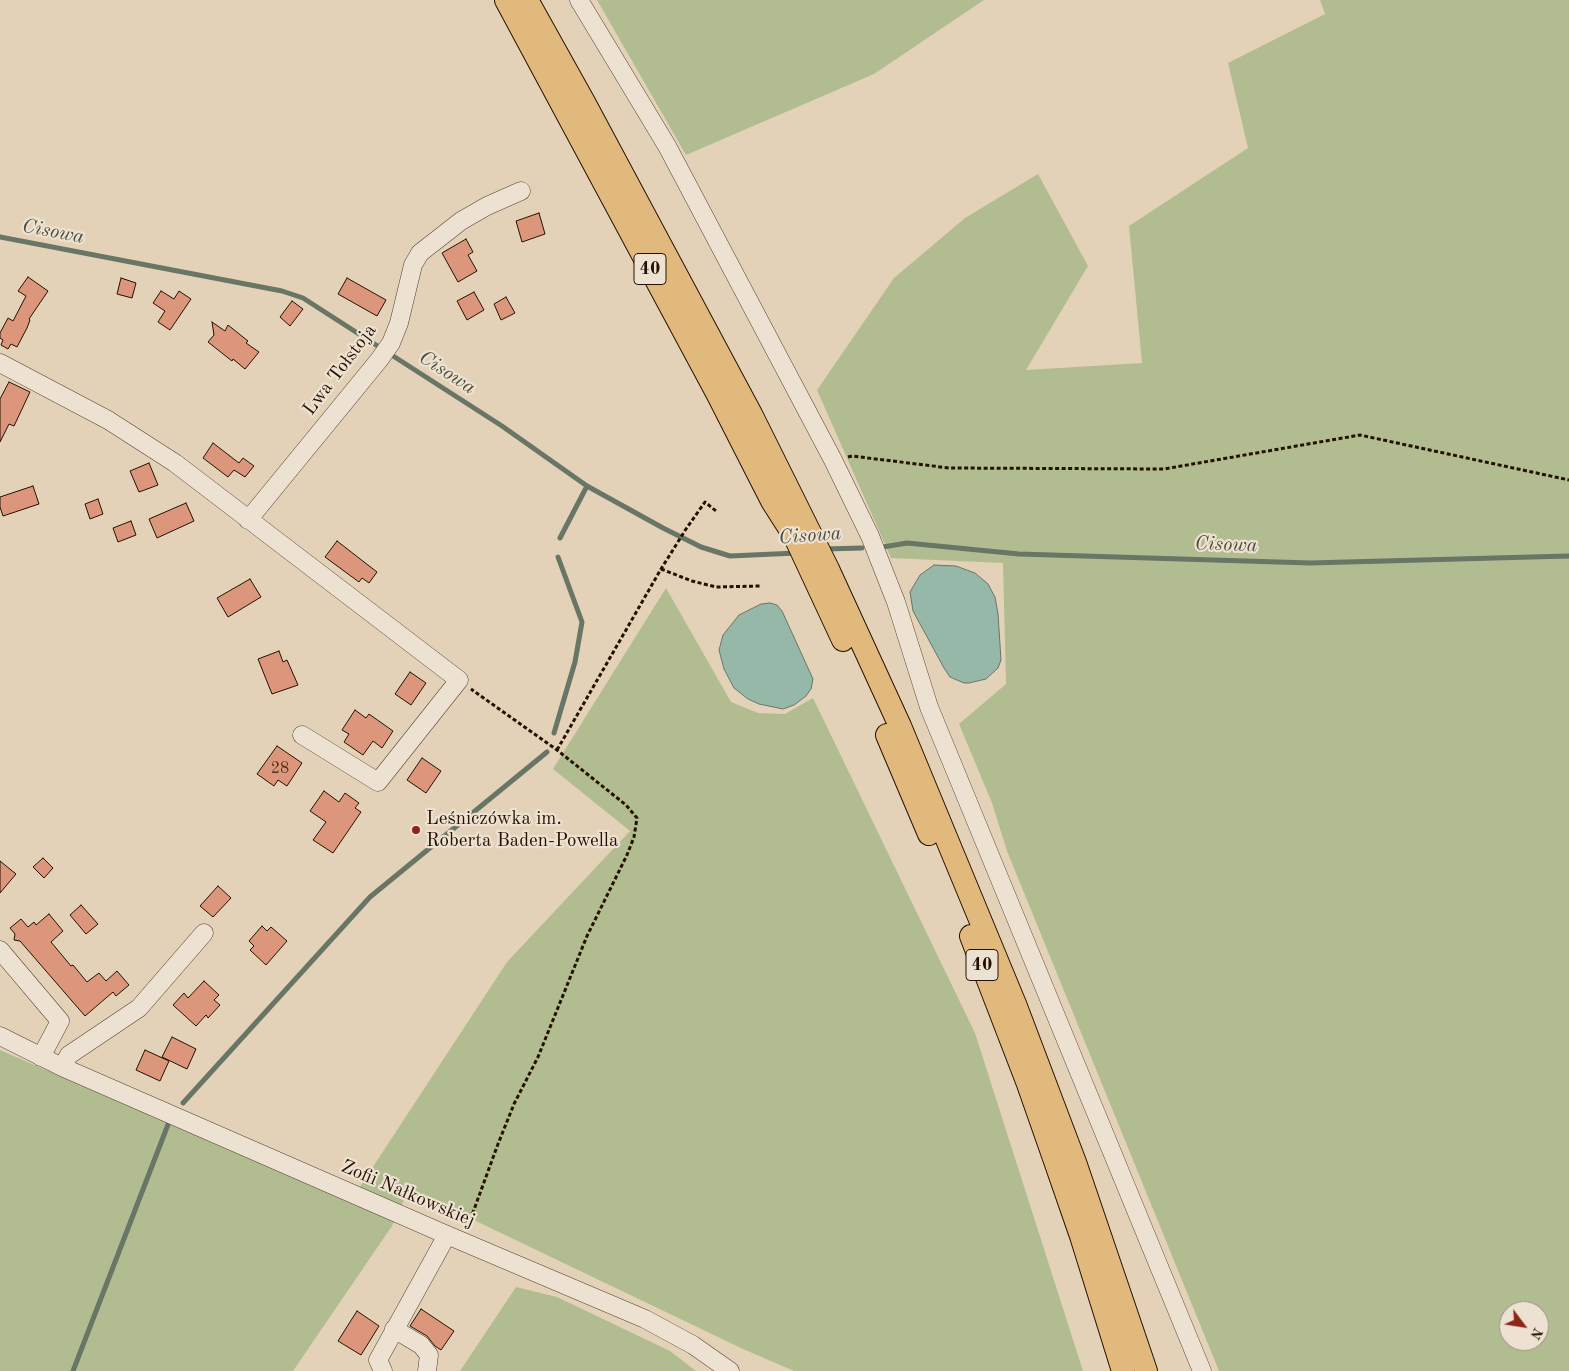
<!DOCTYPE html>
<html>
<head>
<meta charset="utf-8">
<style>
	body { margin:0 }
	#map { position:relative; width:1569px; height:1371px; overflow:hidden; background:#e3d2b8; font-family:"Old Standard TT",serif }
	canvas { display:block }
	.north { position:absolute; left:1499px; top:1301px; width:50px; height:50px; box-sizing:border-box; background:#ede2d1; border:1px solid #9d8e7d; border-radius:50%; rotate:121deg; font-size:14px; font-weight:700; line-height:20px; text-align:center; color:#251100 }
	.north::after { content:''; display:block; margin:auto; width:18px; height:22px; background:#8f2418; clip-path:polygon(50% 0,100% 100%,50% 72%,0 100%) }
</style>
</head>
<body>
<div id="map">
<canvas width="1569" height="1371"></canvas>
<div class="north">N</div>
</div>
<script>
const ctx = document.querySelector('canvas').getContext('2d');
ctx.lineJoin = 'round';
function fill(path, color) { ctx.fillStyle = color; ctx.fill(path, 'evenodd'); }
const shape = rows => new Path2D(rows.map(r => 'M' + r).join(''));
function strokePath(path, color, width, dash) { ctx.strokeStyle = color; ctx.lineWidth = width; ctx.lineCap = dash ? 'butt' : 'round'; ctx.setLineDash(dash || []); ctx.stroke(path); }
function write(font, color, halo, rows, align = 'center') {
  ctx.font = font + ' "Old Standard TT",serif'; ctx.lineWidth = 4.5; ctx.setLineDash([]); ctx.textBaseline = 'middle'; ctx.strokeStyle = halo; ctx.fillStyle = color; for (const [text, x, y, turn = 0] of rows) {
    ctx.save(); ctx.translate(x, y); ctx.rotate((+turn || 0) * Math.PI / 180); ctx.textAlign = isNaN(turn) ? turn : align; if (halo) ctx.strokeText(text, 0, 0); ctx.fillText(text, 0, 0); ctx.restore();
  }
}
const green = shape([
	[597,0,984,0,874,74,686,155],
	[1320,0,1569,0,1569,1371,1219,1371,1007,851,992,803,959,724,1006,684,1003,563,891,558,817,390,894,278,965,218,1038,174,1088,266,1026,370,1142,363,1129,226,1248,148,1228,63,1325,14],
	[1509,1311,1539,1311,1539,1341,1509,1341],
	[666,588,731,702,758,713,785,714,813,698,975,1033,1083,1371,794,1371,743,1349,409,1189,392,1226,293,1371,0,1371,0,1050,350,1202,507,962,630,831,553,769],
	[516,1287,557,1297,670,1351,696,1371,460,1371]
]);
const water = shape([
	[934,565,956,566,975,573,988,584,995,597,998,614,1001,660,998,668,986,679,969,683,964,683,950,677,944,668,913,611,910,592,920,575,934,565],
	[770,603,777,605,782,611,813,679,811,689,806,696,794,705,783,709,759,704,748,699,734,688,724,669,719,650,723,635,739,615,761,604,770,603]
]);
const stream = shape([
	[0,237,282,291,303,298,502,426,587,486,663,528,701,547,730,556,797,553],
	[560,538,587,486],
	[883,547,907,543,1019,554,1310,563,1569,556],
	[825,549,862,548],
	[554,733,575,662,582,622,558,557],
	[183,1103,370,897,547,752],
	[73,1371,169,1122]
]);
const building = shape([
	[539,213,545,234,522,242,516,221,539,213],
	[466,239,473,252,468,255,477,271,458,282,442,253,466,239],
	[28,277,48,291,29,319,30,320,27,328,17,347,11,344,8,349,1,345,3,340,0,338,0,333,8,318,13,321,26,296,18,291,28,277],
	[121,278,136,283,132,298,117,294,121,278],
	[347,278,386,300,377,316,338,294,347,278],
	[161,291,174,299,179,291,191,299,170,330,158,322,165,311,153,303,161,291],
	[474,292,484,310,467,320,457,301,474,292],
	[506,297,515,313,501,320,494,304,506,297],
	[292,301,303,309,290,326,280,317,292,301],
	[212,322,225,331,228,325,248,341,246,343,259,352,245,369,233,359,232,361,208,342,214,335,212,322],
	[9,382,30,392,14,426,9,424,0,442,0,399,9,382],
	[213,443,239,463,243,458,254,466,245,477,234,470,228,477,203,458,213,443],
	[149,463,158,485,139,492,130,471,149,463],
	[33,486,39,504,3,516,0,507,0,497,33,486],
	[98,499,103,514,90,519,85,504,98,499],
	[186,503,194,521,157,538,149,519,186,503],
	[131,521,136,535,118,542,113,528,131,521],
	[337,541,377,572,369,583,362,578,359,582,325,557,337,541],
	[250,579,261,597,228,617,217,598,250,579],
	[279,651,283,662,287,660,298,685,272,694,258,659,279,651],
	[410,672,426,683,411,705,395,694,410,672],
	[355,710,366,718,369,714,393,731,382,748,373,741,363,755,344,742,349,734,342,730,355,710],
	[277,746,302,763,287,786,278,780,274,786,257,774,277,746],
	[422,758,441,771,426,793,407,780,422,758],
	[324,791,339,802,345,793,359,803,355,808,361,812,333,853,313,840,326,822,310,811,324,791],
	[43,858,53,868,44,878,33,867,43,858],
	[0,861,16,874,0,893,0,861],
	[218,886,231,898,213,917,200,906,218,886],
	[81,905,98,924,86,934,70,915,81,905],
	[49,914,63,931,51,942,71,966,73,965,87,982,99,973,106,981,117,971,129,985,116,996,113,992,85,1016,20,941,14,940,15,934,10,928,21,919,28,927,34,922,36,925,49,914],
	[262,926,267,931,271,927,287,941,266,965,250,950,254,946,249,941,262,926],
	[204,981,219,995,214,1000,220,1005,208,1018,206,1015,196,1026,173,1005,184,993,188,998,204,981],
	[172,1037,196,1049,187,1069,162,1057,172,1037],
	[145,1050,169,1061,160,1081,136,1070,145,1050],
	[421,1309,454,1331,441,1350,435,1346,427,1336,410,1326,421,1309],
	[357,1311,379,1326,361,1355,338,1341,357,1311]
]);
const path = shape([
	[848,457,852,456,949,468,1164,469,1360,435,1569,480],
	[661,569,692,581,716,587,760,586],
	[557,750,661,569,686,529,705,502,716,511],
	[468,1226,498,1144,514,1104,538,1057,587,936,627,855,634,837,637,818,626,805,557,750,471,689]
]);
const minor = shape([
	[579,0,667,146,833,460,870,536,896,602,929,707,1202,1371],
	[0,363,108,420,175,463,459,680,378,782,302,735],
	[248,520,379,360,391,343,399,323,413,265,420,253,461,221,487,206,521,191],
	[0,950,60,1021,41,1057],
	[0,1036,62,1067,447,1235,645,1319,693,1345,730,1371],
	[62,1067,69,1055,139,1008,204,933],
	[394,1329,421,1345,429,1355,427,1371],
	[383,1371,378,1360,447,1235]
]);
const major = shape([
	[506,0,717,393,772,501,795,537,843,640],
	[527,0,584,102,752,416,828,569,900,726,1015,1004,1076,1165,1146,1371],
	[887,735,929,834],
	[971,936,1028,1084,1055,1161,1081,1236,1123,1371]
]);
const markers = [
	[416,830,5,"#8f2418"]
];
const numberNames = [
	["28",280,769]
];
const shields = [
	[650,269,32],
	[982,965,32]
];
const shieldNames = [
	["40",650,269],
	["40",982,965]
];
const streetNames = [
	["Lwa Tołstoja",340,370,-53],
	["Zofii Nałkowskiej",408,1194,23]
];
const poiNames = [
	["Leśniczówka im.",426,819],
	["Roberta Baden-Powella",426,841]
];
const waterNames = [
	["Cisowa",53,232,11],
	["Cisowa",447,373,33],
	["Cisowa",810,536,-4],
	["Cisowa",1226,545,2]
];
fill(green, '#b1bd91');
fill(water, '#96b8a9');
strokePath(water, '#697565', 1);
strokePath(stream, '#697565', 5);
fill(building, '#dc967b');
strokePath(building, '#251100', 1);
strokePath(minor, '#54412e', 19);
strokePath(major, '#251100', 24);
strokePath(path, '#251100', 3, [4, 2.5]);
strokePath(minor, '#ede2d1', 18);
strokePath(major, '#e2b97c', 22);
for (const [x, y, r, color] of markers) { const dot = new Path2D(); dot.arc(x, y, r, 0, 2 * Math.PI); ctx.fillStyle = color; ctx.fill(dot); strokePath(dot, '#ede2d1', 2); }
write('16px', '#53321f', null, numberNames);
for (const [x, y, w] of shields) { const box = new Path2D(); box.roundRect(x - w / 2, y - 15.5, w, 31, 4); ctx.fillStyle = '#ede2d1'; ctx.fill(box); strokePath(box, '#251100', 1); }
write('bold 18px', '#251100', null, shieldNames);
write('19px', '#251100', '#ede2d1', streetNames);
write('19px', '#251100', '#ede2d1', poiNames, 'left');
write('italic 20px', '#4d4b3b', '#ede2d1', waterNames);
</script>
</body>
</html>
